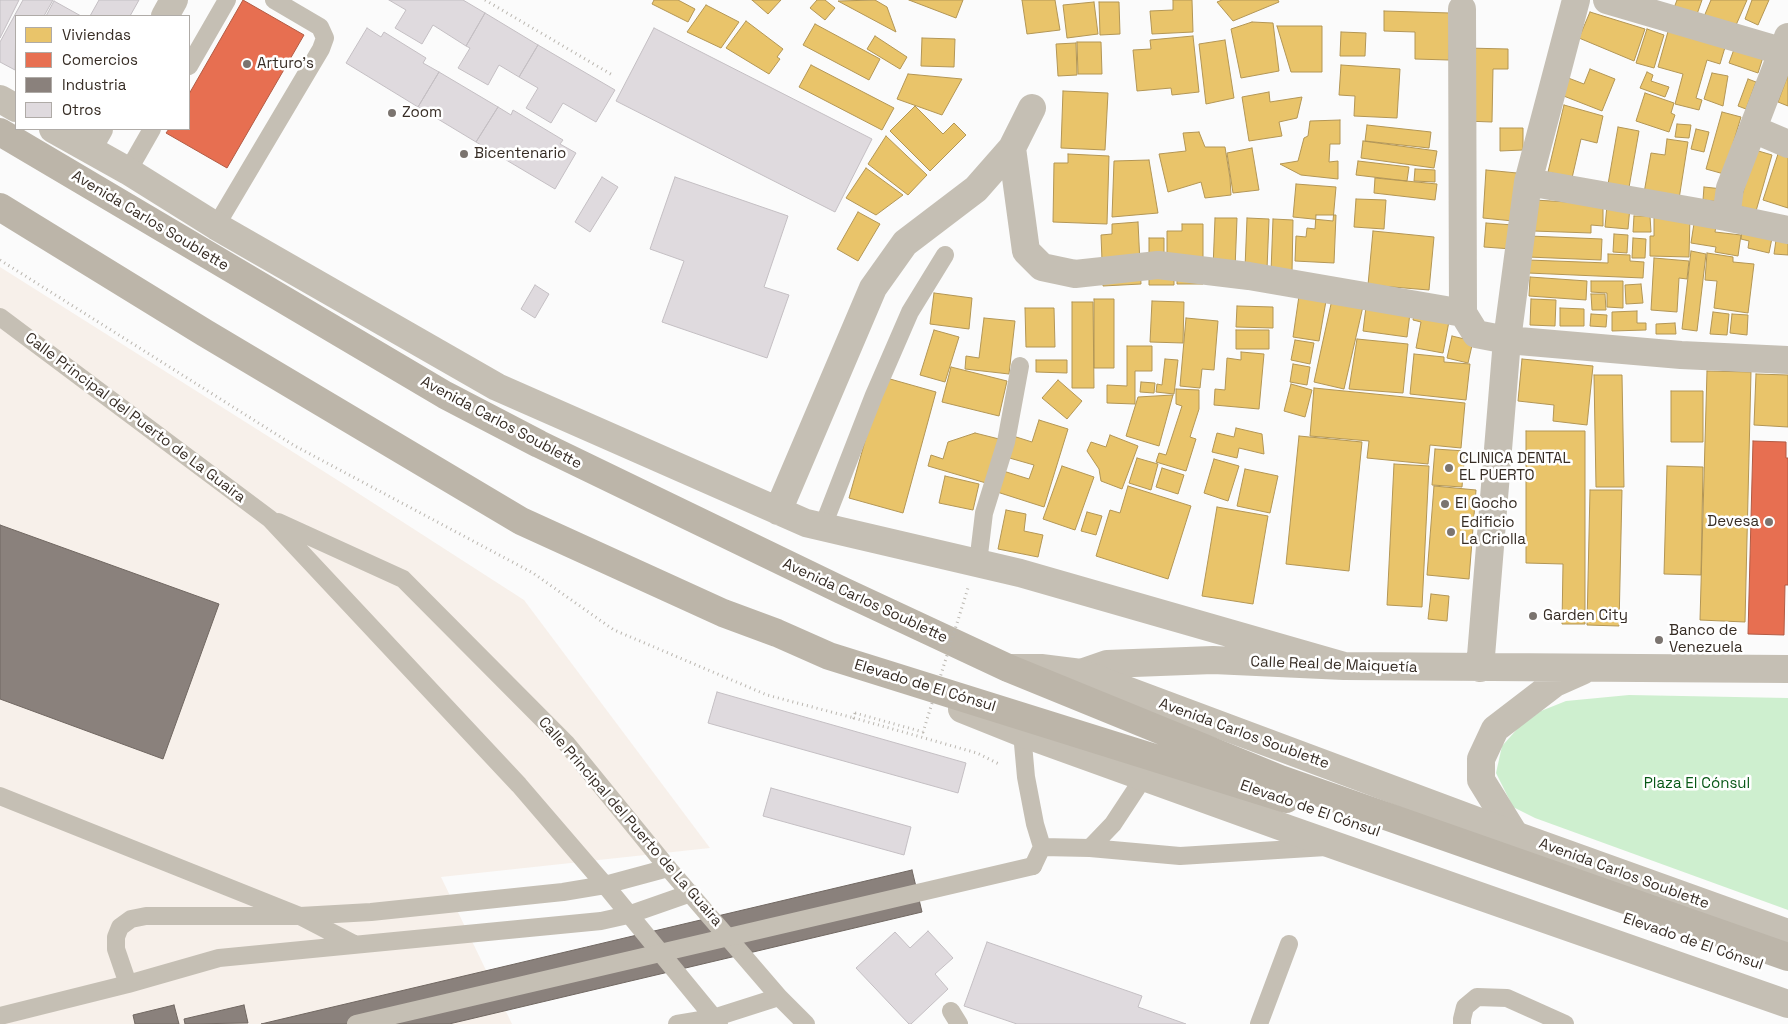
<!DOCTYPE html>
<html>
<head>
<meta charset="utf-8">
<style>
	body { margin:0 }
	#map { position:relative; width:1788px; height:1024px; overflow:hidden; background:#fbfbfb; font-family:"Space Grotesk",sans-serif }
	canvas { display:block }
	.legend { position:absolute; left:15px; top:15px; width:175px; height:115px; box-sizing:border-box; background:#fff; border:1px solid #afaba7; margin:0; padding:6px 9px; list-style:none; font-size:15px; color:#362c24 }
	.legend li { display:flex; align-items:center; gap:10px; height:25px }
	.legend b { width:25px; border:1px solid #afaba7 }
</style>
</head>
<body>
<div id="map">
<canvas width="1788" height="1024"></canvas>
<ul class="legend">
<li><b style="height:14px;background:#e9c46a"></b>Viviendas</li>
<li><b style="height:14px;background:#e76f51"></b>Comercios</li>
<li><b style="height:14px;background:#8a817c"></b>Industria</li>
<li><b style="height:14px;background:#dfdade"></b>Otros</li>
</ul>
</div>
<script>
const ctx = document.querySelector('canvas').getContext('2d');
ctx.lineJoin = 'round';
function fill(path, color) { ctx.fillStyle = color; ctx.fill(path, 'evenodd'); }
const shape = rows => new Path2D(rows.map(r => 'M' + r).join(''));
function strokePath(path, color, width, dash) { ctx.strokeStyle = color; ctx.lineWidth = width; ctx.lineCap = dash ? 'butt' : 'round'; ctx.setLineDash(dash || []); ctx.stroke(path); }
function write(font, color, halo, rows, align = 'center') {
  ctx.font = font + ' "Space Grotesk",sans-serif'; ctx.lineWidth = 5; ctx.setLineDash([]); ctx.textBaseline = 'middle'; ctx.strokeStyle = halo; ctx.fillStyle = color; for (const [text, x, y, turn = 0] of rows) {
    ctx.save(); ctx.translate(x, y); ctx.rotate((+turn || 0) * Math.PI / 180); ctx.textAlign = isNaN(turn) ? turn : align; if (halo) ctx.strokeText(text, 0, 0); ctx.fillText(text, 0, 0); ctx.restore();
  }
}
const built = shape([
	[0,267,350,488,524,600,710,848,441,877,512,1024,0,1024]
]);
const green = shape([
	[1629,695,1788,698,1788,910,1535,818,1513,807,1496,773,1502,746,1519,727,1541,711,1566,701]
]);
const homes = shape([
	[654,0,678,0,695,9,688,22,652,4,654,0],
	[752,0,781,0,768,14,752,0],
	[817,0,825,0,835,8,825,20,810,8,817,0],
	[875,0,887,7,896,32,838,1,875,0],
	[909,0,963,0,956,18,909,0],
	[1022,0,1055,0,1060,30,1027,34,1022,0],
	[1173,0,1192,0,1193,32,1152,34,1150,11,1173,10,1173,0],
	[1222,0,1278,0,1279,2,1233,21,1217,2,1222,0],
	[1677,0,1702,0,1696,17,1674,8,1677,0],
	[1711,0,1747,0,1733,32,1703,19,1711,0],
	[1752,0,1769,0,1758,25,1745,19,1752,0],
	[1094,2,1098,34,1067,38,1063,5,1094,2],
	[1099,2,1119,2,1120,34,1100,35,1099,2],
	[706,5,739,22,721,48,687,32,706,5],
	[1384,11,1450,13,1449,60,1415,59,1415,32,1384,31,1384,11],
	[1590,12,1645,29,1634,61,1579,38,1590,12],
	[746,21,783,49,777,57,780,59,769,74,726,48,746,21],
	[1252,22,1273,23,1279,71,1241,78,1231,29,1252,22],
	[815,24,880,59,869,80,803,45,815,24],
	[1277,26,1322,26,1322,72,1291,72,1277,26],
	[1669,28,1726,44,1720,64,1707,60,1696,98,1702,100,1699,110,1675,104,1683,74,1658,67,1669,28],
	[1647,29,1664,35,1654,68,1636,63,1647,29],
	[1341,32,1366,33,1365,56,1340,56,1341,32],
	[875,36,907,57,900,69,867,49,875,36],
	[1193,36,1199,92,1172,95,1171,88,1137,91,1133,50,1151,49,1150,40,1193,36],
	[922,38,955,39,954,67,921,66,922,38],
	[1225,40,1234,98,1206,104,1199,44,1225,40],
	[1737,41,1765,51,1758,73,1729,63,1737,41],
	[1077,42,1101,42,1102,74,1078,74,1077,42],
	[1076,43,1077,75,1058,76,1056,44,1076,43],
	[1466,48,1508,49,1508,69,1493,69,1492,122,1464,121,1466,48],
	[811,65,894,108,882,130,799,87,811,65],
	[1341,65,1400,69,1397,118,1354,116,1355,96,1339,95,1341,65],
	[1590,69,1615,79,1602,111,1556,93,1563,76,1584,84,1590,69],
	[1647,72,1653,75,1651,81,1669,87,1665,97,1640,88,1647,72],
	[1712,73,1728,76,1723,106,1704,99,1712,73],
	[908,74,962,79,942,115,897,99,908,74],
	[1788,75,1788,106,1778,102,1788,75],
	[1748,79,1756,82,1746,109,1738,106,1748,79],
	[1063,91,1108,93,1105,150,1061,148,1063,91],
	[1269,92,1270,102,1302,97,1297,118,1279,122,1282,136,1249,141,1242,97,1269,92],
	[1645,93,1674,103,1671,113,1675,115,1669,132,1636,121,1645,93],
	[1564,105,1603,116,1597,143,1581,139,1572,178,1548,172,1564,105],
	[915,106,943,134,954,123,966,135,930,171,890,131,915,106],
	[1722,112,1741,117,1724,174,1706,169,1722,112],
	[1340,120,1340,144,1330,144,1329,162,1338,161,1338,179,1301,175,1280,164,1298,161,1304,138,1308,136,1310,121,1340,120],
	[1677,124,1691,125,1689,138,1675,137,1677,124],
	[1367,125,1431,132,1429,148,1365,141,1367,125],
	[1618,127,1639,131,1628,193,1607,190,1618,127],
	[1500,128,1523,128,1523,150,1500,151,1500,128],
	[1696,129,1709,132,1704,152,1691,149,1696,129],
	[1199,132,1205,147,1225,147,1230,178,1231,195,1205,198,1201,182,1168,192,1159,154,1186,151,1183,133,1199,132],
	[886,136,927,175,908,195,868,164,886,136],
	[1667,139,1688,142,1679,199,1644,193,1651,153,1665,155,1667,139],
	[1363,141,1437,151,1434,168,1361,158,1363,141],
	[1252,148,1259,190,1233,193,1227,153,1252,148],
	[1755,150,1772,155,1756,211,1739,206,1755,150],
	[1068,154,1109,156,1107,224,1053,222,1054,163,1068,163,1068,154],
	[1778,154,1788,157,1788,208,1763,200,1778,154],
	[1149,160,1158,213,1112,217,1114,161,1149,160],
	[1358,161,1409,167,1407,181,1356,175,1358,161],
	[866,168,903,195,876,215,846,198,866,168],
	[1415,169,1435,170,1435,182,1414,181,1415,169],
	[1486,170,1517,173,1513,221,1483,218,1486,170],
	[1375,178,1437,184,1435,200,1374,193,1375,178],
	[1296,184,1336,187,1333,221,1293,217,1296,184],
	[1704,187,1723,189,1721,202,1703,200,1704,187],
	[1356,199,1386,200,1384,229,1354,227,1356,199],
	[1534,200,1603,204,1603,226,1591,225,1591,233,1533,231,1534,200],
	[1607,205,1630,207,1628,229,1605,227,1607,205],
	[858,212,880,224,858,261,837,249,858,212],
	[1316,215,1336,215,1334,263,1295,261,1296,236,1306,237,1307,228,1315,229,1316,215],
	[1654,215,1690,216,1689,257,1650,256,1650,236,1654,236,1654,215],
	[1634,216,1650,216,1651,232,1633,232,1634,216],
	[1695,217,1717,220,1715,232,1741,235,1738,256,1715,252,1716,247,1691,243,1695,217],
	[1215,218,1237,218,1235,269,1213,268,1215,218],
	[1247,218,1269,219,1267,269,1245,268,1247,218],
	[1273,219,1293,220,1292,273,1271,272,1273,219],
	[1138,222,1141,284,1103,286,1101,235,1112,234,1112,224,1138,222],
	[1486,223,1513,225,1512,249,1484,247,1486,223],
	[1182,224,1203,224,1203,284,1177,284,1177,263,1167,263,1167,231,1182,231,1182,224],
	[1373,231,1434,237,1429,290,1368,285,1373,231],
	[1742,231,1772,238,1769,253,1748,248,1749,241,1741,239,1742,231],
	[1614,234,1628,235,1627,253,1613,252,1614,234],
	[1529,236,1602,239,1601,260,1528,257,1529,236],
	[1149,238,1164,238,1164,265,1174,266,1174,285,1149,285,1149,238],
	[1633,238,1646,239,1645,258,1632,258,1633,238],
	[1776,240,1788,242,1788,255,1774,254,1776,240],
	[1691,251,1706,254,1697,331,1682,329,1691,251],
	[1707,253,1733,257,1733,262,1754,264,1748,313,1714,308,1717,281,1705,280,1707,253],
	[1608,254,1630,255,1630,261,1644,262,1643,278,1528,273,1528,260,1608,263,1608,254],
	[1654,258,1689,261,1687,279,1679,278,1677,312,1651,310,1654,258],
	[1530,277,1587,281,1586,300,1529,296,1530,277],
	[1591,281,1623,281,1623,308,1607,307,1607,293,1591,292,1591,281],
	[1641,284,1643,303,1626,304,1625,285,1641,284],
	[934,293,972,298,969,329,930,324,934,293],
	[1591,294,1605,294,1606,310,1592,310,1591,294],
	[1333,295,1364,302,1344,389,1314,382,1333,295],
	[1299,296,1326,301,1319,341,1293,337,1299,296],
	[1094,299,1114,299,1114,368,1094,368,1094,299],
	[1531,299,1556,300,1555,326,1530,325,1531,299],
	[1152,301,1184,302,1183,343,1150,342,1152,301],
	[1072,302,1093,302,1094,388,1072,388,1072,302],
	[1237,306,1273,307,1273,328,1236,327,1237,306],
	[1366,307,1410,313,1407,337,1363,331,1366,307],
	[1025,308,1054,308,1055,347,1026,347,1025,308],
	[1560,308,1584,309,1584,326,1560,326,1560,308],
	[1415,309,1450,316,1443,353,1416,348,1421,322,1413,320,1415,309],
	[1637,311,1637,323,1646,323,1646,330,1612,331,1612,312,1637,311],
	[1713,312,1729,314,1727,335,1710,334,1713,312],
	[1591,314,1607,315,1606,327,1590,326,1591,314],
	[1732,314,1748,315,1747,335,1730,333,1732,314],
	[984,318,1015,321,1009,374,965,369,966,356,979,358,984,318],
	[1186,318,1218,321,1214,370,1202,369,1200,388,1180,386,1186,318],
	[1675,323,1676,334,1656,334,1656,324,1675,323],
	[934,330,959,337,945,382,920,375,934,330],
	[1236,330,1269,330,1269,349,1236,349,1236,330],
	[1452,336,1473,341,1468,363,1447,358,1452,336],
	[1357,339,1408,344,1403,393,1349,389,1357,339],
	[1295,340,1314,343,1310,364,1291,360,1295,340],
	[1127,346,1152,346,1152,371,1135,371,1135,404,1107,403,1107,385,1127,386,1127,346],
	[1241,352,1264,354,1259,409,1214,405,1215,389,1225,390,1227,358,1241,360,1241,352],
	[1414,354,1444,357,1444,362,1470,364,1466,400,1410,394,1414,354],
	[1165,359,1178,360,1174,394,1156,392,1157,384,1162,385,1165,359],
	[1522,359,1593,366,1587,425,1553,421,1554,405,1518,401,1522,359],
	[1036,360,1067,360,1067,373,1036,372,1036,360],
	[1293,364,1310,367,1307,385,1290,382,1293,364],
	[951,367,1007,381,999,416,942,402,951,367],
	[1707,371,1751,372,1745,622,1700,620,1707,371],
	[1756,374,1788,375,1788,427,1754,425,1756,374],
	[1594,375,1622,375,1624,487,1596,487,1594,375],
	[883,377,936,392,903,513,849,498,883,377],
	[1058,380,1082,401,1067,419,1042,398,1058,380],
	[1141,382,1155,383,1154,393,1140,392,1141,382],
	[1291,384,1312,390,1305,417,1284,411,1291,384],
	[1314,388,1465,403,1461,448,1430,445,1428,464,1367,458,1369,441,1310,436,1314,388],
	[1176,389,1199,390,1199,409,1190,437,1196,439,1186,471,1156,462,1159,453,1166,455,1182,406,1176,404,1176,389],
	[1671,391,1703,391,1703,442,1671,442,1671,391],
	[1173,395,1159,446,1126,436,1138,397,1173,395],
	[1039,420,1068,429,1044,507,994,491,1000,470,1029,479,1034,465,1006,457,1013,436,1032,442,1039,420],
	[1236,428,1262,434,1264,454,1239,448,1237,458,1212,452,1217,433,1234,437,1236,428],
	[1526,431,1585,431,1585,624,1562,624,1563,564,1526,563,1526,431],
	[975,433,999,439,986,483,928,466,931,455,943,459,948,442,975,433],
	[1110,435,1138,446,1122,489,1101,481,1099,469,1087,451,1091,442,1106,447,1110,435],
	[1299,436,1362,442,1349,571,1286,564,1299,436],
	[1435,449,1465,451,1462,487,1432,485,1435,449],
	[1137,458,1158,464,1151,490,1129,483,1137,458],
	[1214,459,1239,466,1228,501,1204,493,1214,459],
	[1394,464,1429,466,1422,607,1387,605,1394,464],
	[1062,466,1094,477,1075,530,1043,519,1062,466],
	[1667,466,1703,467,1701,575,1664,574,1667,466],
	[1162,468,1184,475,1178,494,1156,487,1162,468],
	[1245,469,1278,476,1270,513,1237,506,1245,469],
	[945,476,979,484,973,510,939,503,945,476],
	[1128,486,1191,506,1168,579,1096,556,1110,510,1120,513,1128,486],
	[1434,486,1476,490,1469,579,1427,575,1434,486],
	[1590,490,1622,490,1619,626,1587,625,1590,490],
	[1217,507,1268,516,1253,604,1202,596,1217,507],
	[1006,510,1026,514,1024,531,1043,535,1038,557,998,549,1006,510],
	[1087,512,1102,516,1096,535,1081,531,1087,512],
	[1431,594,1449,596,1447,621,1428,619,1431,594]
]);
const shops = shape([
	[243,0,304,35,227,168,166,133,169,129,189,129,189,94,243,0],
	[1753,441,1786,442,1786,458,1788,458,1788,585,1785,585,1784,635,1748,634,1753,441]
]);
const industry = shape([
	[0,525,219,604,163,759,0,699,0,525],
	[912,870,922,912,449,1024,261,1024,912,870],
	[174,1005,179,1024,135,1024,133,1015,174,1005],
	[244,1005,248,1023,185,1024,184,1019,244,1005]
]);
const building = shape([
	[0,0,19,0,0,38,0,0],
	[23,0,53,0,44,16,16,16,15,70,0,62,0,42,23,0],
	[99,0,139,0,130,16,90,16,99,0],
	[389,0,463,0,485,13,466,46,433,25,422,44,395,28,406,10,389,0],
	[54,1,81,16,46,16,54,1],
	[485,13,538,45,519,77,499,65,488,85,458,68,470,48,466,46,485,13],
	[367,28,381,37,384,32,426,58,423,63,439,72,418,107,346,63,367,28],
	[654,28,872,139,835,212,616,101,654,28],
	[538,45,615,90,596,122,563,103,551,123,526,108,538,88,519,77,538,45],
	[439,72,498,107,476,142,418,107,439,72],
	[498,107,511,115,513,110,563,140,560,144,576,153,555,189,476,142,498,107],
	[602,177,618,187,590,232,575,222,602,177],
	[675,177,788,216,764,287,789,295,767,358,662,322,684,261,650,249,675,177],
	[535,285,549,294,535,318,521,309,535,285],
	[717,692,966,763,958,793,708,723,717,692],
	[771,788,911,827,904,855,763,816,771,788],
	[928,931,953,958,935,974,948,989,911,1024,909,1024,856,968,895,932,910,948,928,931],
	[987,942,1142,996,1138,1007,1186,1024,1017,1024,964,1006,987,942]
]);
const path = shape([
	[485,0,614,76],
	[0,260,295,446,533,573,614,630,767,695,854,718],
	[855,713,854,718,977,753,999,764]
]);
const service = shape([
	[189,66,227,0],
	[128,171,152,129],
	[216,226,321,49,325,38,320,27,274,0],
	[0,317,270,519,519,785,605,885,719,1024],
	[278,522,403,579,566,743,668,868,779,997,806,1024],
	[823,526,874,395,910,312,945,255],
	[978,563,984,513,1006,442,1020,366],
	[1022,733,1026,777,1035,824,1042,847],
	[0,796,300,916,354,944],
	[1090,848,1180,856,1326,847],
	[1033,866,1042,847,1090,848,1113,824,1144,777],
	[128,984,116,949,116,937,120,927,131,919,146,916,300,916,371,912,563,892,605,885,668,868],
	[951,1011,959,1024],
	[0,1016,128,984,219,958,601,921,628,915,691,893],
	[677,1024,713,1018,779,997],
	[1259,1024,1289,944],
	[1462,1024,1462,1019,1465,1007,1477,997,1507,998,1565,1024]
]);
const minor = shape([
	[1607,0,1788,53],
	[1462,9,1463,313],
	[165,16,174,0],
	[0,99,16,108],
	[53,129,128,171,216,226,497,387,806,523,1020,573,1344,666],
	[1753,129,1788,144],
	[88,148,99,129],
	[1012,148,1026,251,1042,267,1075,274,1158,265,1249,276,1463,313,1476,334,1507,340,1681,355,1788,360],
	[1528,182,1726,217,1788,230],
	[1726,217,1730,188,1788,37],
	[778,511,873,288,905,243,976,189,1012,148,1032,108],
	[1480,668,1507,340,1528,182,1576,0],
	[1081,673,1107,664,1213,660,1344,666,1788,669],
	[1515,835,1481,780,1481,759,1495,729,1555,683,1582,671]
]);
const tertiary = shape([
	[1009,668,1041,668,1081,673,1515,835,1788,933],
	[962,709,1022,733,1288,829,1788,1004]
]);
const primary = shape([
	[0,132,445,395,539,444,841,590,1008,668,1280,779,1788,957],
	[0,207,205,333,521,521,723,613,777,633,829,656,1286,799]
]);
const pathBridge = shape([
	[855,713,923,732,968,588]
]);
const serviceBridge = shape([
	[356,1024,1033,866]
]);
const markers = [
	[247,64,5,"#7b746f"],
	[392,113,5,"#7b746f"],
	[464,154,5,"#7b746f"],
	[1449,468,5,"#7b746f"],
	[1445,504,5,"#7b746f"],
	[1769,522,5,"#7b746f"],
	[1451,532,5,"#7b746f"],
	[1533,616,5,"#7b746f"],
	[1659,640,5,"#7b746f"]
];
const poiNames = [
	["Arturo's",257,64],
	["Zoom",402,113],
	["Bicentenario",474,154],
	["CLINICA DENTAL",1459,459],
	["EL PUERTO",1459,476],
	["El Gocho",1455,504],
	["Devesa",1759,522,"right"],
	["Edificio",1461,523],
	["La Criolla",1461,540],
	["Garden City",1543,616],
	["Banco de",1669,631],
	["Venezuela",1669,648]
];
const streetNames = [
	["Avenida Carlos Soublette",150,221,31],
	["Calle Principal del Puerto de La Guaira",135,418,37],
	["Avenida Carlos Soublette",501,423,28],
	["Avenida Carlos Soublette",865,601,25],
	["Calle Real de Maiquetía",1334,665,2],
	["Elevado de El Cónsul",925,686,17],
	["Avenida Carlos Soublette",1244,734,20],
	["Elevado de El Cónsul",1310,809,19],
	["Calle Principal del Puerto de La Guaira",630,822,49],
	["Avenida Carlos Soublette",1624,874,20],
	["Elevado de El Cónsul",1693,942,19]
];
const parkNames = [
	["Plaza El Cónsul",1697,784]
];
fill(built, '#f7f0ea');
fill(green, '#ceefcf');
fill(homes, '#e9c46a');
strokePath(homes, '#b39655', 1);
fill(shops, '#e76f51');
strokePath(shops, '#b25b44', 1);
fill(industry, '#8a817c');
strokePath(industry, '#716862', 1);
fill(building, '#dfdade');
strokePath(building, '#c4bfc3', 1);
strokePath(path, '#bab6af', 3, [1, 4]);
strokePath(service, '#c5bfb4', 18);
strokePath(minor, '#c5bfb4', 28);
strokePath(tertiary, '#c5bfb4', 28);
strokePath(primary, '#bcb5a9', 28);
strokePath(pathBridge, '#bab6af', 3, [1, 4]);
strokePath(serviceBridge, '#c5bfb4', 18);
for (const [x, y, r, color] of markers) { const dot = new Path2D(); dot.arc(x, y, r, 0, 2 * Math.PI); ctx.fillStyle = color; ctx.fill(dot); strokePath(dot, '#fff', 2); }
write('15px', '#362c24', '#fff', poiNames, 'left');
write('15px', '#362c24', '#fff', streetNames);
write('15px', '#085817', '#fff', parkNames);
</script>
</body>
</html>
